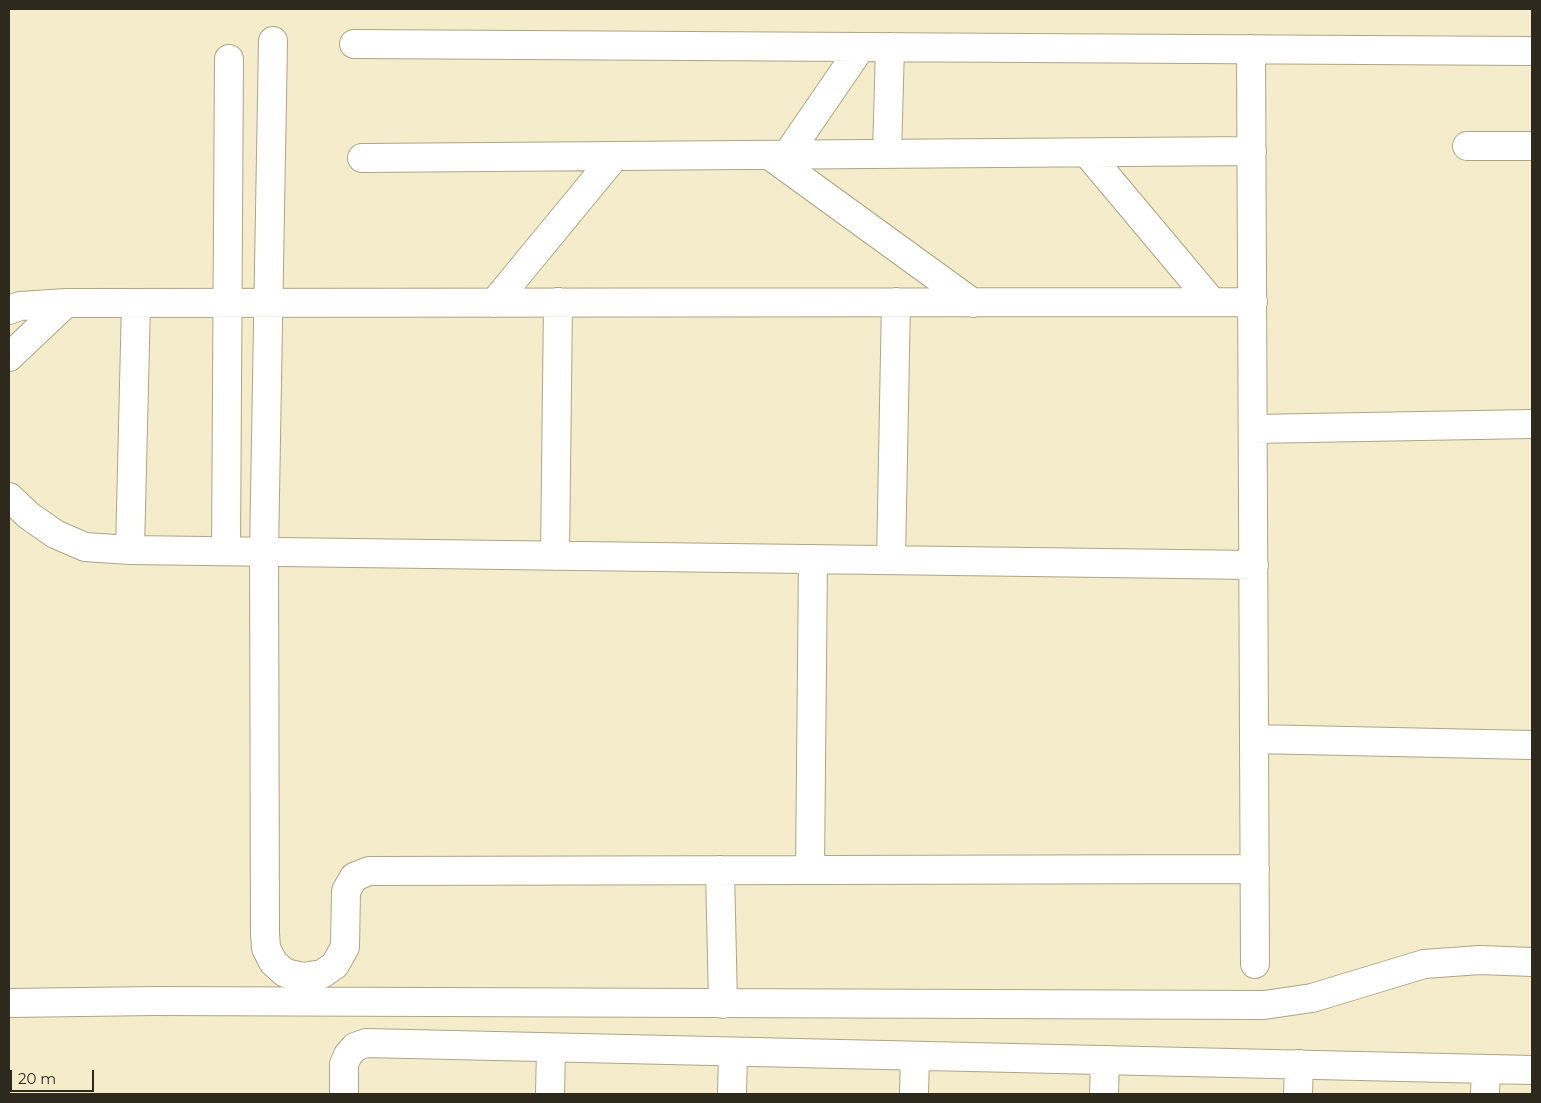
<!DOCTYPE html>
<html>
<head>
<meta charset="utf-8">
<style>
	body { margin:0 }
	#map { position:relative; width:1541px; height:1103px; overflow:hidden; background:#f4eccb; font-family:Montserrat,sans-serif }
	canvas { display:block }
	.frame { position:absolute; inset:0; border:10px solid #2d2a1d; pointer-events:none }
	.scale { position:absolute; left:10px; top:1070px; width:84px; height:22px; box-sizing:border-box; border:2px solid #2d2a1d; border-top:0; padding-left:6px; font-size:15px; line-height:18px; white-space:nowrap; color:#2d2a1d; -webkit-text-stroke:4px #f4eccb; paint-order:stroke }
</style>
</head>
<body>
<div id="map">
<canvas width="1541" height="1103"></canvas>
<div class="frame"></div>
<div class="scale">20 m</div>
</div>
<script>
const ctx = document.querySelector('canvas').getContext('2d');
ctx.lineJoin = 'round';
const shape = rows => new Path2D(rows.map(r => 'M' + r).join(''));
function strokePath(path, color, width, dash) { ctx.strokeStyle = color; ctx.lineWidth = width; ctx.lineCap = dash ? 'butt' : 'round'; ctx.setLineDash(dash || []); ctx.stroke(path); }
const minor = shape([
	[273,41,264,552,265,933,266,948,273,962,285,973,303,977,322,974,335,965,345,947,346,891,354,877,369,871,1255,869],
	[354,44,1532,51],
	[1251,49,1255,964],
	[1467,146,1532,146],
	[1087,153,1212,302],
	[887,154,890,47],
	[769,155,973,303],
	[787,155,861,47],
	[362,158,1252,151],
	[494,303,615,156],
	[9,310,20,306,66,303,1253,302],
	[9,357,66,303],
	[1253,429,1532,424],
	[9,497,28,515,55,534,85,547,130,550,1254,565],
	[130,550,136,303],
	[226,551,229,59],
	[555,556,558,302],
	[891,560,896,302],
	[1255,739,1532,745],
	[720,870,723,1004],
	[810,870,813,559],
	[9,1003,155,1001,1264,1005,1312,998,1424,964,1480,960,1532,962],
	[344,1094,344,1064,348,1055,355,1047,366,1043,1532,1070],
	[550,1094,551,1048],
	[732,1094,733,1052],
	[914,1094,915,1056],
	[1104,1094,1105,1060],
	[1298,1094,1299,1064],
	[1485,1094,1486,1069]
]);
strokePath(minor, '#ada586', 30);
strokePath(minor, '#fff', 28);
</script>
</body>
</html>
